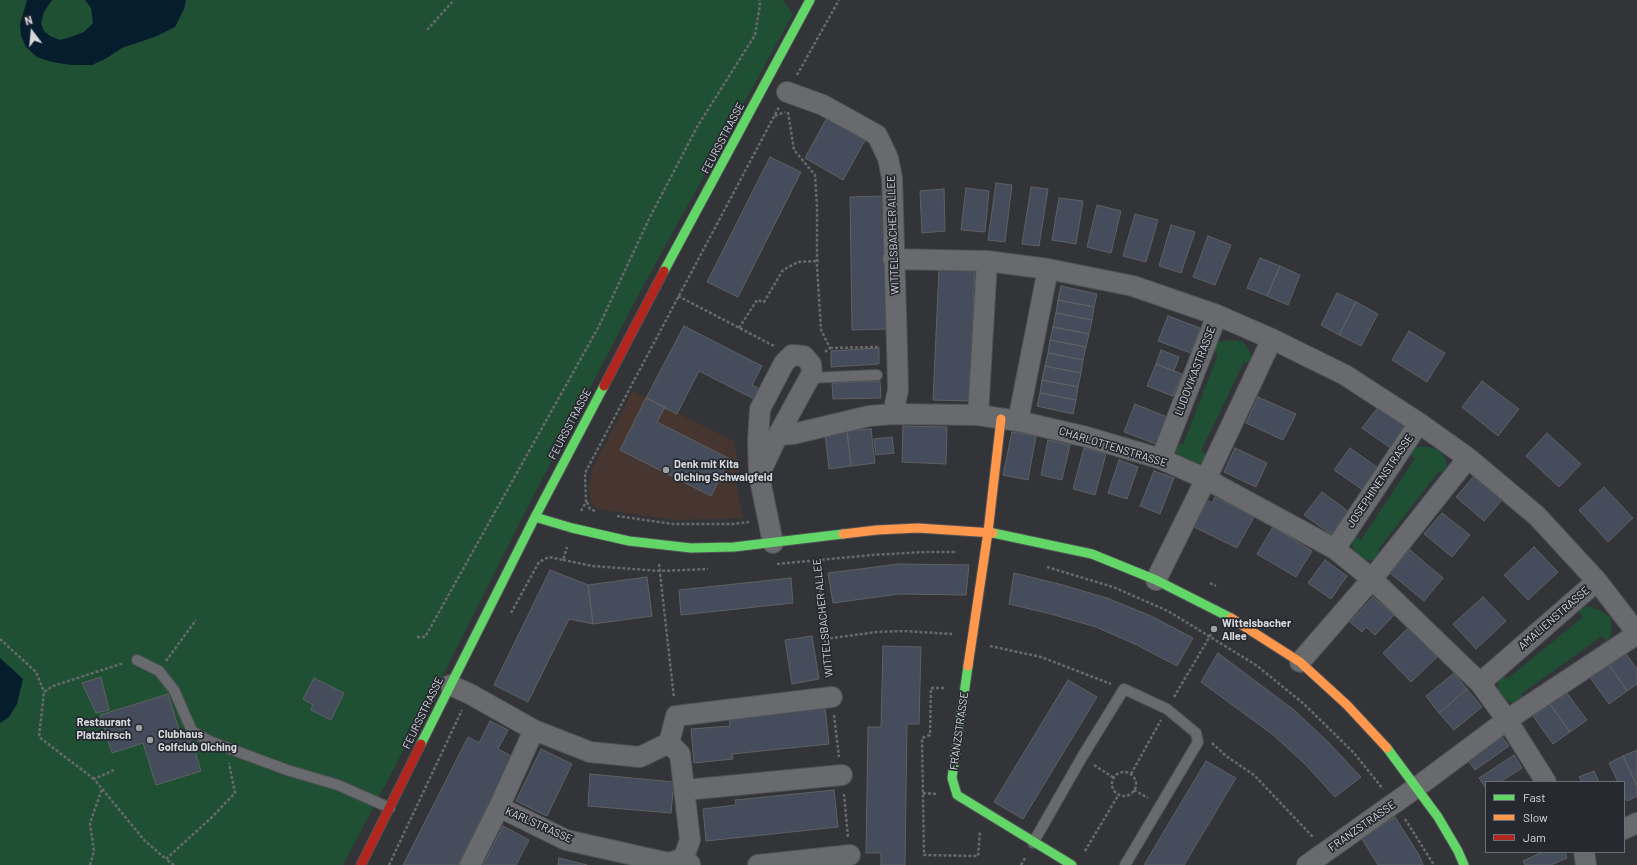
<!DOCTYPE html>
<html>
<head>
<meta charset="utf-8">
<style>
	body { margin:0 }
	#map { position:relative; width:1637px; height:865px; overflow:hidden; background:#323438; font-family:Barlow,sans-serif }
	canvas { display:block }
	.legend { position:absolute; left:1485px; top:781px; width:140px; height:72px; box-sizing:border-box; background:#262930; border:1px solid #6c6f75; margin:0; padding:5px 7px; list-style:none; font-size:12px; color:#d6d8dc }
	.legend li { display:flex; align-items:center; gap:8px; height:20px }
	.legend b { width:20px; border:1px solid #6c6f75 }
	.north { position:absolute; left:12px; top:12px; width:40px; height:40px; -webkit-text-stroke:3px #262930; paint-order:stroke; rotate:344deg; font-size:11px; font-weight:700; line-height:16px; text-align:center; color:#d6d8dc }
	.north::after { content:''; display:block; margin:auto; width:14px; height:18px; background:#d6d8dc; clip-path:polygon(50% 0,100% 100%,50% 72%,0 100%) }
</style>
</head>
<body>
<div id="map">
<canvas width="1637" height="865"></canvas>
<ul class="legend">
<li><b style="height:5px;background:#63d668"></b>Fast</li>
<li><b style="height:5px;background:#ff974d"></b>Slow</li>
<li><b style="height:5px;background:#b3261e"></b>Jam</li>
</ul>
<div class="north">N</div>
</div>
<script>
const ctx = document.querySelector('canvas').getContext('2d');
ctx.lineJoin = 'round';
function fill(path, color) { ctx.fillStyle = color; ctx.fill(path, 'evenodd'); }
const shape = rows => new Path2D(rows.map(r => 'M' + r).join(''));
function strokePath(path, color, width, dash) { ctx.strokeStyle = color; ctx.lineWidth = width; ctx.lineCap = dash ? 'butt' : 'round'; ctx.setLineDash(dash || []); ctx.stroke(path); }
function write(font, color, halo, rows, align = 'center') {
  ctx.font = font + ' Barlow,sans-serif'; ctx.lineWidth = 3.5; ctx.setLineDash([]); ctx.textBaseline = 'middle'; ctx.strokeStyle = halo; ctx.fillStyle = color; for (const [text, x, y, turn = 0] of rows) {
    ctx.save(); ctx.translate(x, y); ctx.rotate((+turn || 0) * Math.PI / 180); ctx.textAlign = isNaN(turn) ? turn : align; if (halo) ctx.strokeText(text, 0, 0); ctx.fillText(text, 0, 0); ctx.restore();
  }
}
const education = shape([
	[633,391,734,441,740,476,735,477,743,518,676,520,604,510,593,507,590,499,589,487,592,469]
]);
const green = shape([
	[0,0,783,0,793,14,640,292,523,516,441,679,343,865,0,865],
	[1229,340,1242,341,1249,350,1252,358,1251,364,1244,362,1201,451,1208,455,1201,463,1194,464,1181,460,1176,452,1174,442,1183,445,1218,354,1209,350,1217,342],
	[1417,447,1429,447,1441,451,1446,461,1447,470,1445,475,1439,471,1378,550,1383,554,1375,561,1361,559,1355,553,1352,544,1353,535,1361,540,1415,458,1407,453],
	[1588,606,1599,610,1610,617,1612,628,1610,637,1606,641,1602,636,1521,694,1525,700,1515,704,1502,698,1498,691,1498,682,1501,673,1507,679,1583,617,1577,609]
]);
const water = shape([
	[27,0,52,0,44,12,41,23,44,31,50,36,60,40,71,37,84,32,93,23,91,8,85,0,186,0,184,9,175,27,157,36,122,48,105,59,92,65,71,65,52,62,37,57,26,47,21,36,20,24],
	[0,658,23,679,17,704,9,717,0,723]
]);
const building = shape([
	[829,114,868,135,843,180,805,158,829,114],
	[770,157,801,172,738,297,707,282,770,157],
	[996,183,1012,185,1005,242,988,240,996,183],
	[1031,187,1048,189,1039,246,1022,244,1031,187],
	[966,188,989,191,985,232,961,230,966,188],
	[944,189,945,231,922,233,920,191,944,189],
	[883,196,886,329,852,330,850,197,883,196],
	[1059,198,1083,201,1076,244,1052,240,1059,198],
	[1097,205,1121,211,1111,253,1087,247,1097,205],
	[1135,214,1158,220,1146,262,1123,256,1135,214],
	[1171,225,1195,232,1181,273,1159,266,1171,225],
	[1208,236,1231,245,1215,285,1193,277,1208,236],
	[1260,258,1280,266,1267,296,1247,288,1260,258],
	[1280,266,1300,275,1288,305,1267,296,1280,266],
	[939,269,975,271,969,401,933,400,939,269],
	[1061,286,1097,294,1094,307,1058,300,1061,286],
	[1337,293,1356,302,1339,335,1321,325,1337,293],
	[1058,300,1094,307,1092,320,1056,313,1058,300],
	[1356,302,1378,314,1361,346,1339,335,1356,302],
	[1056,313,1092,320,1089,334,1053,327,1056,313],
	[1168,316,1200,328,1191,353,1158,341,1168,316],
	[684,326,762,366,752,385,760,389,754,399,699,371,677,414,646,398,684,326],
	[1053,327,1089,334,1086,347,1050,340,1053,327],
	[1409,331,1445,353,1427,382,1392,360,1409,331],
	[1050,340,1086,347,1083,360,1048,353,1050,340],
	[879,348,879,364,831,367,831,351,879,348],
	[1161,350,1179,357,1174,371,1156,364,1161,350],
	[1048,353,1083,360,1081,373,1045,366,1048,353],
	[1156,364,1182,374,1173,396,1147,386,1156,364],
	[1045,366,1081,373,1078,387,1042,380,1045,366],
	[1042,380,1078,387,1076,400,1040,393,1042,380],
	[880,381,881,398,833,399,832,383,880,381],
	[1482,381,1519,409,1498,436,1462,407,1482,381],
	[1040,393,1076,400,1073,414,1037,406,1040,393],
	[1258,397,1296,414,1283,440,1246,423,1258,397],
	[646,398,665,407,657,422,730,459,711,496,620,450,646,398],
	[1135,404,1167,417,1156,444,1124,432,1135,404],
	[1379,406,1408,427,1392,449,1362,428,1379,406],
	[903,426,947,427,946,464,902,462,903,426],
	[871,429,875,463,851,466,847,431,871,429],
	[847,431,851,466,829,469,825,434,847,431],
	[1012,432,1036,436,1028,480,1003,475,1012,432],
	[1547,433,1581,464,1559,487,1526,456,1547,433],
	[892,437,894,453,876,455,874,439,892,437],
	[1048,440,1070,445,1062,480,1041,475,1048,440],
	[1084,448,1106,454,1095,495,1073,489,1084,448],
	[1235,448,1267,463,1256,487,1224,472,1235,448],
	[1350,448,1378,468,1363,490,1334,470,1350,448],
	[1119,460,1138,467,1127,499,1108,493,1119,460],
	[1154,471,1174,478,1160,514,1140,506,1154,471],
	[1474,476,1502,500,1484,521,1456,497,1474,476],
	[1604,487,1633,518,1608,542,1579,510,1604,487],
	[1322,492,1348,511,1331,534,1304,515,1322,492],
	[1215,497,1254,517,1237,548,1192,526,1205,499,1212,503,1215,497],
	[1442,513,1470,535,1452,557,1424,534,1442,513],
	[1273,527,1312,551,1296,577,1257,554,1273,527],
	[1534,547,1558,572,1528,600,1504,575,1534,547],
	[1410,550,1443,578,1424,601,1390,573,1410,550],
	[1325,560,1347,576,1331,599,1308,583,1325,560],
	[899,564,969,565,966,595,899,594,833,603,828,573,899,564],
	[550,570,588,585,593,624,569,619,528,702,494,685,550,570],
	[1014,573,1059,584,1107,598,1151,616,1193,638,1177,666,1137,645,1096,627,1051,614,1009,604,1014,573],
	[647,577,652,616,593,624,588,585,647,577],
	[791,578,793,603,681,615,679,590,791,578],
	[1373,597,1394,615,1375,635,1366,627,1362,632,1350,622,1373,597],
	[1483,597,1506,621,1476,649,1453,624,1483,597],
	[1408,628,1437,657,1411,682,1383,653,1408,628],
	[812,636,819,679,792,684,785,640,812,636],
	[883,646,921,647,919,724,907,724,905,865,881,865,881,853,866,853,868,727,881,727,883,646],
	[1624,651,1637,669,1637,684,1627,691,1608,663,1624,651],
	[1218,653,1294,710,1328,742,1361,777,1335,797,1305,764,1272,734,1201,682,1218,653],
	[1608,663,1627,691,1609,704,1589,676,1608,663],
	[1454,673,1467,689,1439,713,1426,696,1454,673],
	[101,677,109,710,96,713,82,683,101,677],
	[314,678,344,693,331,720,311,710,313,705,303,699,314,678],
	[1068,680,1097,697,1023,819,994,802,1068,680],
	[1467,689,1482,707,1454,730,1439,713,1467,689],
	[1566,692,1587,720,1570,732,1550,704,1566,692],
	[168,694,181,736,190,734,201,771,156,785,143,743,112,753,100,715,168,694],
	[1550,704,1570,732,1553,744,1533,716,1550,704],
	[825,707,829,744,732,754,733,759,694,763,691,729,730,726,729,717,825,707],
	[490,721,508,730,498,749,513,757,458,865,403,865,468,737,479,743,490,721],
	[1500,734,1509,746,1475,770,1466,758,1500,734],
	[541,749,572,764,547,816,516,801,541,749],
	[1637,750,1637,786,1623,756,1637,750],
	[1514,755,1522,768,1500,782,1486,782,1486,788,1479,778,1514,755],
	[1623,756,1637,786,1637,796,1627,801,1624,795,1624,782,1618,782,1609,763,1623,756],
	[1206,761,1236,778,1184,865,1144,865,1206,761],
	[1594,771,1599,782,1582,782,1579,777,1594,771],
	[590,774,674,782,671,813,588,806,590,774],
	[834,790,838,827,706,841,703,809,736,805,735,800,834,790],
	[1395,817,1419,855,1423,865,1378,865,1362,839,1395,817],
	[503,826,529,840,516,865,483,865,503,826],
	[1543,852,1565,852,1567,858,1551,865,1525,865,1523,861,1543,852],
	[559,858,587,865,558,865,559,858]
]);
const path = shape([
	[427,30,454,0],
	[797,75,839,0],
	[788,112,794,150,815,175,817,207,817,266,821,330,830,348,825,352],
	[775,116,785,112],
	[678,296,774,346],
	[739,328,757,300,764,302,783,270,798,262,819,261],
	[830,348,879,347],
	[587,502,590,509,595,511],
	[581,511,586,502,585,473,779,107],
	[617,516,673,524,733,524,749,522],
	[563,560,593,566,659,571,708,569],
	[817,560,829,678],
	[659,564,674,698],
	[777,564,872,555,925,552,957,552],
	[1047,567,1113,587,1168,611,1256,665,1304,704,1354,753,1383,789],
	[1210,583,1216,586],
	[511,613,539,562,549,557,563,560,567,547],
	[417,637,425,637,598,328,649,219,697,127,755,35,760,5,759,0],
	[0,639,36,672,44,692],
	[825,639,877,632,904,631,952,634],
	[990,646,1041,657,1111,684],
	[166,661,196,620],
	[944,688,931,688,930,735,922,738,924,855,978,856,980,832],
	[1174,697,1213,631],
	[834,715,839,757],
	[1212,743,1226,756,1254,775,1313,837],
	[1094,765,1114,778],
	[114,770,94,779,145,841,166,859],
	'1112 784a12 12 0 1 1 24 0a12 12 0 1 1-24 0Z',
	[1131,774,1161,720],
	[94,779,39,737,44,692,53,686,124,663],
	[1134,790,1148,798],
	[923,793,936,794],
	[844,794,848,837],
	[1405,819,1434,865],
	[1085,851,1119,794],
	[90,865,94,851,90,823,102,789],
	[174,865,166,859,211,818,235,793,229,763],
	[389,865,462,710],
	[1021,865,1025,858]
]);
const lane = shape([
	[809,378,877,375],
	[137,660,159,671,174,690,192,731,209,741,287,770,338,785,390,808],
	[1033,843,1082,757,1124,689,1167,709,1196,733,1198,742,1125,865]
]);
const street = shape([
	[787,92,823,105,877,135,888,158,892,178,897,347,898,390,893,414],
	[893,259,987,261],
	[978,415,987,261,1048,269,1133,286,1217,315],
	[1018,421,1048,269],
	[778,435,793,434,869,416,893,414,978,415,1018,421,1087,437,1161,459,1206,479,1335,549,1372,579,1480,683,1507,720,1546,782],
	[1161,459,1217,315,1272,339,1345,375,1419,423],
	[759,475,758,441,760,409,784,363,792,355,804,356,811,364,812,373,778,435,759,475,773,543],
	[1335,549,1419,423,1468,458],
	[1156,580,1206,479,1272,339],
	[1300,662,1372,579,1468,458,1537,516,1597,581],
	[1480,683,1597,581,1637,633],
	[450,685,470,694,534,730,590,752,640,757,669,743],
	[534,730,499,807,566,840,669,863,684,858,690,864],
	[685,790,842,775],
	[1624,829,1637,823],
	[1584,852,1586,865],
	[470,865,499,807],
	[681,865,690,840,680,754,669,743,676,716,832,697],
	[758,865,850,855],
	[1307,865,1417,787,1507,720,1637,634]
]);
const fast = shape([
	[664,271,810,0],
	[535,517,572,528,629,541,691,548,734,547,843,534],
	[993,533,1092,554,1156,580,1231,618],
	[968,666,952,778,957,795,1072,865],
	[421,744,535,517,604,386],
	[1387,748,1438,817,1458,851,1464,865]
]);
const slow = shape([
	[843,534,877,530,918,528,993,533],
	[1231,618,1300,662,1347,705,1387,748],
	[968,666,988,532,1001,419]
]);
const jam = shape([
	[604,386,664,271],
	[361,865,421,744]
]);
const markers = [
	[666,470,4,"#9d9fa3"],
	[1214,629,4,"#9d9fa3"],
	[139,728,4,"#9d9fa3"],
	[150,740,4,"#9d9fa3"]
];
const streetNames = [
	["FEURSSTRASSE",723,138,-62],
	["WITTELSBACHER ALLEE",893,235,-92],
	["LUDOVIKASTRASSE",1195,371,-69],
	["FEURSSTRASSE",570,424,-62],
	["CHARLOTTENSTRASSE",1113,447,17],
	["JOSEPHINENSTRASSE",1380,481,-56],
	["WITTELSBACHER ALLEE",823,618,-96],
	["AMALIENSTRASSE",1554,618,-41],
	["FEURSSTRASSE",423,713,-64],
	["FRANZSTRASSE",959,731,-82],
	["KARLSTRASSE",539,825,24],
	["FRANZSTRASSE",1362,826,-35]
];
const poiNames = [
	["Denk mit Kita",674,464],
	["Olching Schwaigfeld",674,477],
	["Wittelsbacher",1222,623],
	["Allee",1222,636],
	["Restaurant",131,722,"right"],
	["Platzhirsch",131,735,"right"],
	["Clubhaus",158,734],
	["Golfclub Olching",158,747]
];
fill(education, '#46362f');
fill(green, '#1f5034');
fill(water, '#051d2c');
fill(building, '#454c5b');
strokePath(building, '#5f6163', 1);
strokePath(lane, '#4f5155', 12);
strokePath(street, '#4f5155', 22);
strokePath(fast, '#4f5155', 11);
strokePath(slow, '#4f5155', 11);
strokePath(jam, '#4f5155', 11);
strokePath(path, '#68696b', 2.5, [3, 2]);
strokePath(lane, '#696a6d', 10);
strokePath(street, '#696a6d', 20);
strokePath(fast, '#63d668', 9);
strokePath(slow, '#ff974d', 9);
strokePath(jam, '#b3261e', 9);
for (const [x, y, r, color] of markers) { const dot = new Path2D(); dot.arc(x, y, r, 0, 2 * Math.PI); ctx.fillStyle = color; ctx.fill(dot); strokePath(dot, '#262930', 1.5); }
write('11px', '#d6d8dc', '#262930', streetNames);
write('bold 11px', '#d6d8dc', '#262930', poiNames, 'left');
</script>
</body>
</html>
